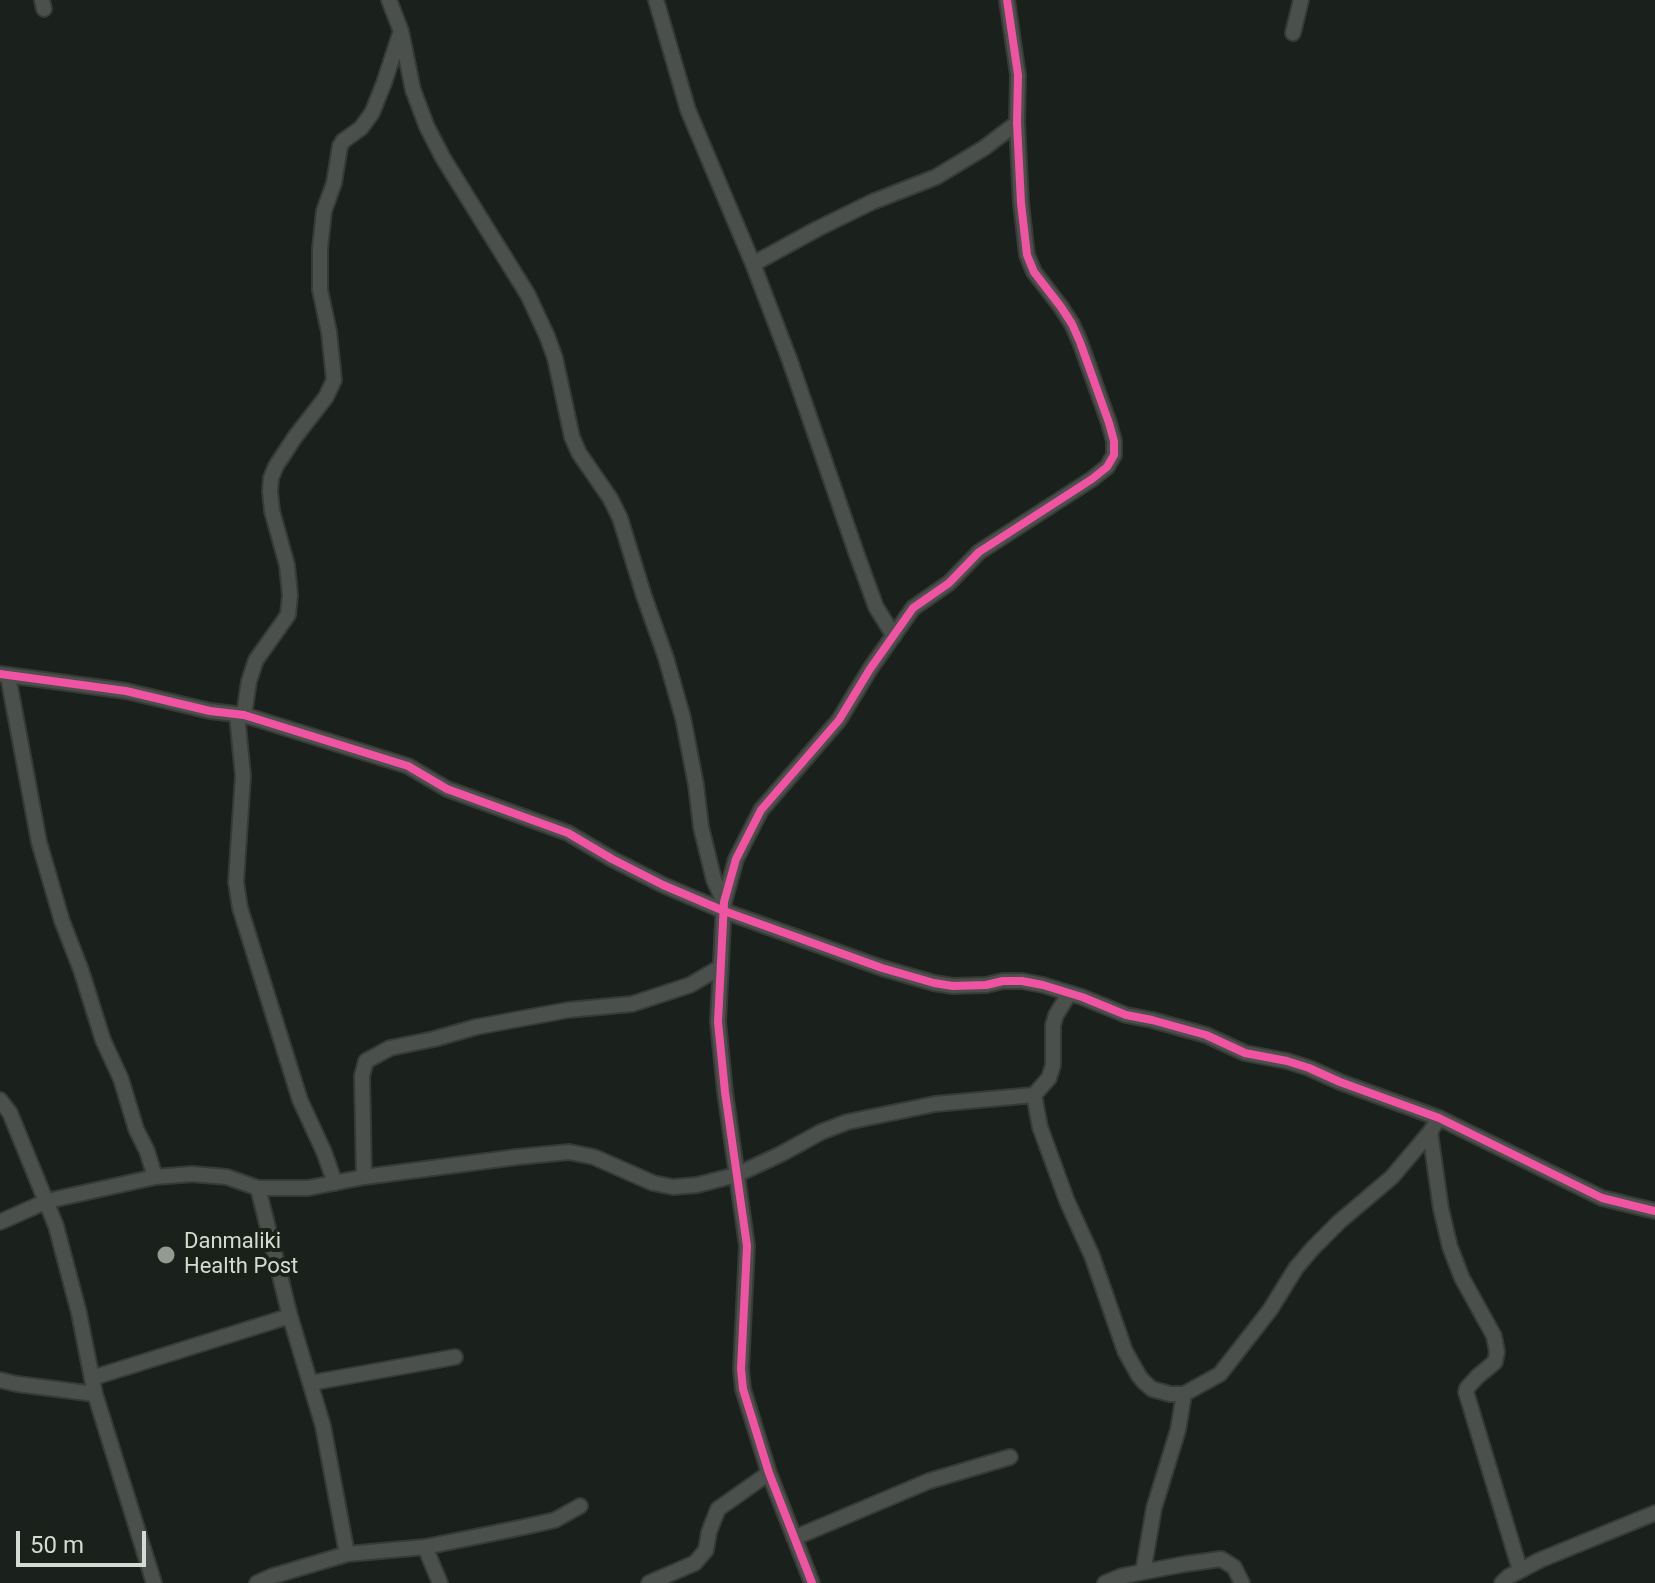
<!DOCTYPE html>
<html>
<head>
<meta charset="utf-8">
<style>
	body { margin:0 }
	#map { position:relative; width:1655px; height:1583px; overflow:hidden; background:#1a201b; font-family:Roboto,sans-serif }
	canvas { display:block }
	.scale { position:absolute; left:16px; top:1531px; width:130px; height:36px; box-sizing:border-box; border:4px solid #d4dbd4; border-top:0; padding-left:10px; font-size:24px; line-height:28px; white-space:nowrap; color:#d4dbd4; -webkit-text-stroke:6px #182219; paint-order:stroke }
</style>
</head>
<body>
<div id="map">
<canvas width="1655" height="1583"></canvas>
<div class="scale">50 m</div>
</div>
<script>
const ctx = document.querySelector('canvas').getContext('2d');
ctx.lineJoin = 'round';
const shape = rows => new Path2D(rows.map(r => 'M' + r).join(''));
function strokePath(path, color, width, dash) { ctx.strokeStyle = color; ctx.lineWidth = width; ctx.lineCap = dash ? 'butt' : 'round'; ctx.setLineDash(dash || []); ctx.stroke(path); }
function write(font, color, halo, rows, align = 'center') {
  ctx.font = font + ' Roboto,sans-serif'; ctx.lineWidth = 8; ctx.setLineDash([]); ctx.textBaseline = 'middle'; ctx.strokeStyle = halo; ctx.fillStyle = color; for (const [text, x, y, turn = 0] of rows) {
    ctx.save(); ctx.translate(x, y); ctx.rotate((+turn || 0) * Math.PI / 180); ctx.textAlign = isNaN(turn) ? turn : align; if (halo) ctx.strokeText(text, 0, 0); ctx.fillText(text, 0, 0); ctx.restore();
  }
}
const minor = shape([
	[42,0,44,9],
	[389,0,401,31,413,90,427,127,443,158,528,295,547,336,555,358,572,437,579,453,610,498,620,518,644,596,666,658,683,718,696,785,701,827,714,880,724,902],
	[656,0,688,110,753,264,790,361,857,555,876,607,894,636],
	[1293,33,1301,0],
	[753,264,817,229,872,202,936,177,984,148,1017,123],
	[0,674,126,691,210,711,244,715,408,766,447,789,568,833,612,859,663,885,724,911,882,968,934,983,953,986,986,985,1003,981,1022,981,1043,985,1082,997,1126,1015,1152,1020,1206,1035,1245,1053,1287,1061,1309,1068,1340,1082,1439,1118,1602,1198,1655,1211],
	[8,676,39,842,62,921,81,970,103,1040,121,1079,136,1129,147,1151,155,1177],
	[237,715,243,776,236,882,240,908,300,1100,324,1152,335,1183],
	[244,715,249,681,256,660,288,615,290,595,287,565,272,511,270,491,271,478,276,466,295,437,326,397,334,380,329,332,320,290,320,248,324,211,334,183,340,146,343,141,361,128,372,113,384,83,401,31],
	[1034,1095,1040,1127,1067,1201,1092,1256,1125,1351,1139,1376,1144,1382,1152,1389,1170,1394,1184,1394,1220,1374,1270,1310,1296,1268,1313,1248,1339,1222,1392,1177,1430,1132,1439,1118],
	[0,1100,10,1113,56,1226,79,1313,95,1394,154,1583],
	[1430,1132,1441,1209,1450,1247,1462,1278,1494,1336,1497,1352,1495,1362,1478,1376,1467,1388,1466,1392,1520,1570],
	[364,1177,362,1076,366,1061,390,1048,434,1039,476,1027,568,1010,632,1004,690,985,719,968],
	[258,1188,290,1316,323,1426,347,1554],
	[0,1222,47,1201,155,1177,192,1174,227,1177,258,1188,308,1188,364,1177,517,1157,569,1152,594,1157,653,1183,673,1187,697,1185,736,1175,781,1154,821,1132,847,1122,935,1104,1034,1095,1049,1078,1053,1065,1053,1025,1056,1015,1069,994],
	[92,1378,290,1316],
	[0,1380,17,1384,95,1394],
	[310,1383,455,1357],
	[794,1538,929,1481,1010,1457],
	[425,1547,440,1583],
	[1143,1572,1154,1508,1178,1430,1184,1394],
	[257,1583,273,1576,347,1554,425,1547,524,1527,555,1520,580,1506],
	[649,1583,695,1563,706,1550,709,1532,718,1509,769,1473],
	[812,1583,769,1473,743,1389,741,1369,747,1246,725,1092,718,1022,724,902,736,859,761,810,839,720,870,669,913,608,949,583,979,552,1092,479,1107,467,1114,455,1114,441,1109,423,1080,342,1072,324,1061,307,1034,272,1027,255,1021,203,1017,123,1018,75,1007,0],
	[1105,1583,1122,1576,1185,1564,1221,1559,1234,1567,1242,1583],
	[1502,1583,1508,1577,1540,1560,1655,1513]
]);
const cycleway = shape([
	[0,674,126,691,210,711,244,715,408,766,447,789,568,833,612,859,663,885,724,911,882,968,934,983,953,986,986,985,1003,981,1022,981,1043,985,1082,997,1126,1015,1152,1020,1206,1035,1245,1053,1287,1061,1309,1068,1340,1082,1439,1118,1602,1198,1655,1211],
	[812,1583,769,1473,743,1389,741,1369,747,1246,725,1092,718,1022,724,902,736,859,761,810,839,720,870,669,913,608,949,583,979,552,1092,479,1107,467,1114,455,1114,441,1109,423,1080,342,1072,324,1061,307,1034,272,1027,255,1021,203,1017,123,1018,75,1007,0]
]);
const markers = [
	[166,1255,10,"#939a93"]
];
const poiNames = [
	["Danmaliki",184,1242],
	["Health Post",184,1267]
];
strokePath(minor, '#363b37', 18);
strokePath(minor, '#4b504c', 14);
strokePath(cycleway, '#f153a3', 8);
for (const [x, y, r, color] of markers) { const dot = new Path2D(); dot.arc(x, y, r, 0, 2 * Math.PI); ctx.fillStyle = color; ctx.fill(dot); strokePath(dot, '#182219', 3); }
write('22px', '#d4dbd4', '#182219', poiNames, 'left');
</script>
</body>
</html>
